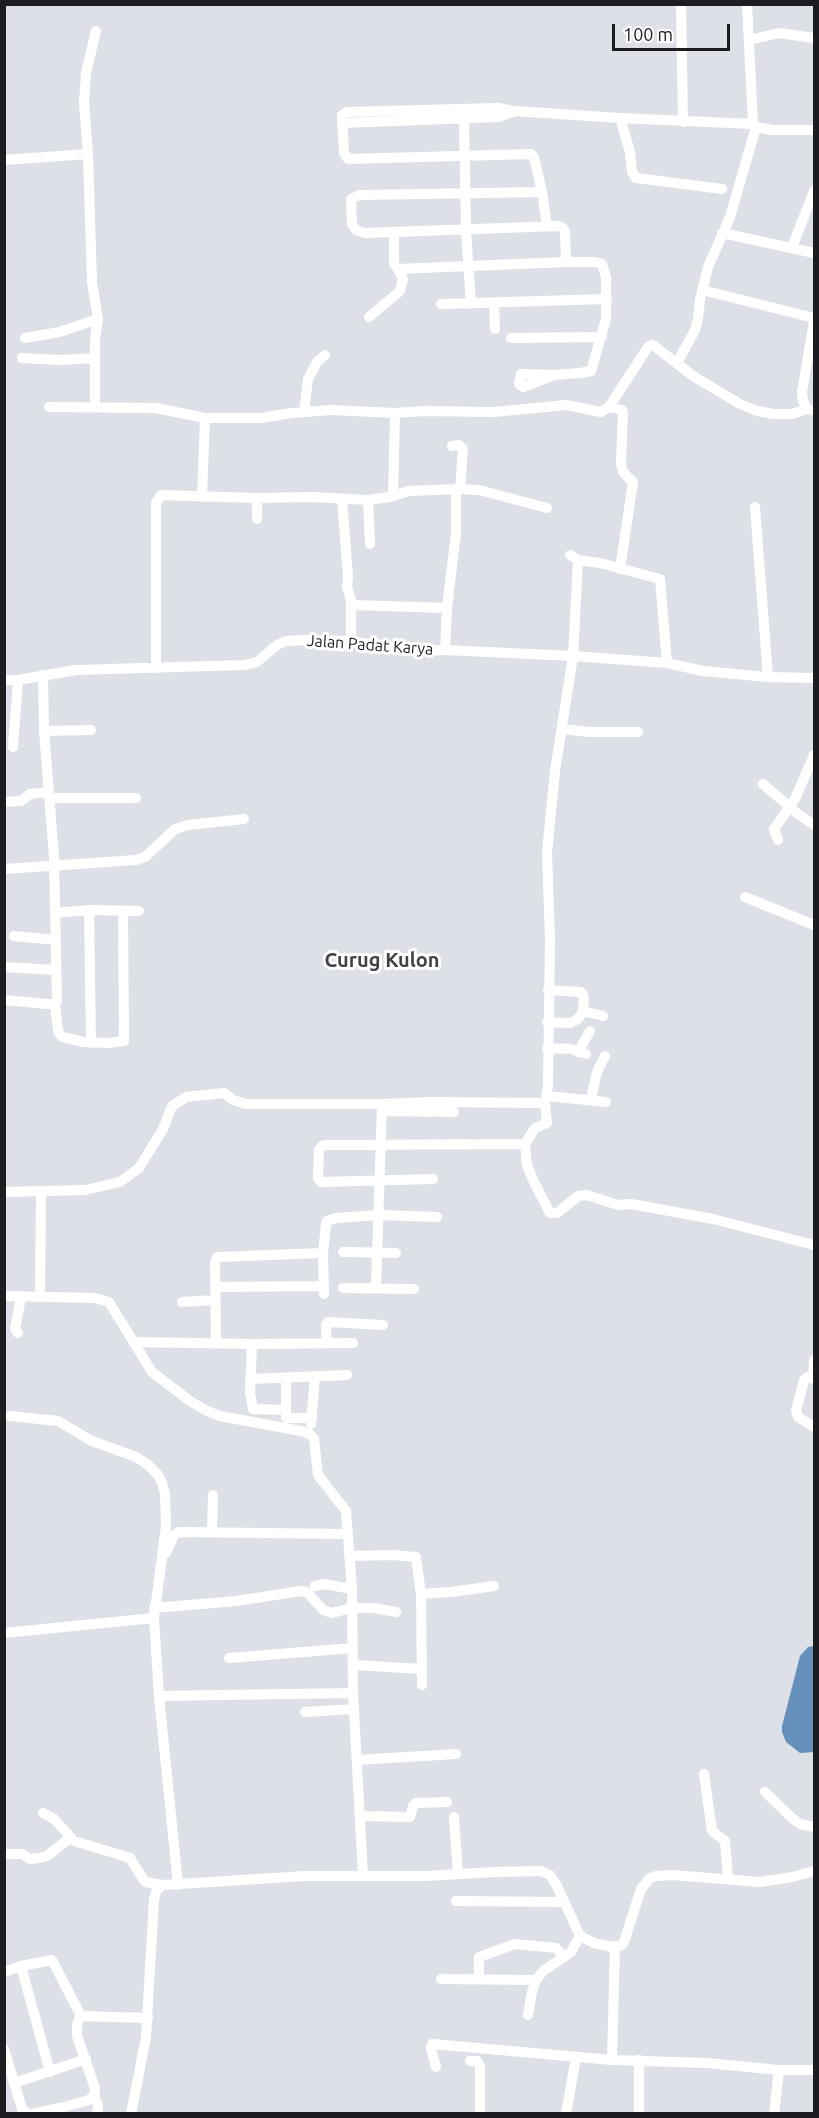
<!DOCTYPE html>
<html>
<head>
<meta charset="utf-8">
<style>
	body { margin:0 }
	#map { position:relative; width:819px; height:2118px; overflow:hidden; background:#dde1e7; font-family:Ubuntu,sans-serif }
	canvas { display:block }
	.frame { position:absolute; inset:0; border:6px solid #1c1d20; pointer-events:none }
	.scale { position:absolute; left:612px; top:24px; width:118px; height:27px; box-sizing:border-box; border:3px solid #1c1d20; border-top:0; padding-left:8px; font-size:18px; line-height:21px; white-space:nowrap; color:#1c1d20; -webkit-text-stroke:4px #fff; paint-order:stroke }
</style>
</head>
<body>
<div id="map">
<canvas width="819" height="2118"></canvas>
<div class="frame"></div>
<div class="scale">100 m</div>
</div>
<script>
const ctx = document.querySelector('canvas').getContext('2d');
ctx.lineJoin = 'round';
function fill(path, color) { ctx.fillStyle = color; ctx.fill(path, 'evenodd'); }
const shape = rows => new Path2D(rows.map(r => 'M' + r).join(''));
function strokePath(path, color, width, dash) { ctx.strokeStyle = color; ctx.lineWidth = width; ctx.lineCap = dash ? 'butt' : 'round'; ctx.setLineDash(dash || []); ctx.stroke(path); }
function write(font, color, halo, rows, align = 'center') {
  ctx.font = font + ' Ubuntu,sans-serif'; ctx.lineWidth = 6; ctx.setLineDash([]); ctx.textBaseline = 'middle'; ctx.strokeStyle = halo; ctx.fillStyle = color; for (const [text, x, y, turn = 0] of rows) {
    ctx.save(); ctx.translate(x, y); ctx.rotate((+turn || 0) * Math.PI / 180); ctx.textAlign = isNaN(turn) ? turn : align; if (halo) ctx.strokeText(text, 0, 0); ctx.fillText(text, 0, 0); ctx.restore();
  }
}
const water = shape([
	[814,1646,814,1752,800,1753,786,1742,782,1732,782,1726,800,1656,808,1647]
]);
const minor = shape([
	[681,4,683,122],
	[747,4,753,124,756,127,772,130,814,130],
	[749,40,779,33,814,38],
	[620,118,630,152,632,172,636,178,722,189],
	[464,119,466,231,471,304],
	[342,123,498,117,513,112],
	[4,160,88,154],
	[542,192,360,195,351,199,352,224,356,230,365,233,559,226,563,228,565,232,566,262],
	[547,226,542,192,534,157,531,154,348,159,344,153,342,115,347,112,498,108,514,111,620,118,753,124],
	[394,232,394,264,398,269],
	[722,233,814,253],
	[792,247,814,191],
	[702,290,814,318],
	[441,304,607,299],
	[494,304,495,329],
	[369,317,400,291,403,279,398,269,566,262,595,262,602,264,606,277,606,319,591,371,580,373,554,375,521,374,519,384,523,387,554,375],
	[25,338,59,332,98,319],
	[511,338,602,337],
	[22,358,60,360,95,358],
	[677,363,695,330,698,319,700,300,708,267,730,217,756,127],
	[49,407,156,408,205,418,260,418,292,413,331,410,395,413,424,411,494,412,566,405,601,412,609,407,648,347,653,345,693,376,740,404,757,411,774,414,792,414,807,409,814,410],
	[95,407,95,339,98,319,92,282,88,154,84,103,86,73,96,31],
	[609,407,622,410,623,412,621,464,623,472,633,482,620,569],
	[807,409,803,401,802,392,814,321],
	[304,412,308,379,317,362,325,355],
	[452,446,459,445,463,449,460,489],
	[393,496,395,413],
	[202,497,205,418],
	[342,499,348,577,347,587,351,600,351,641],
	[368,500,370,544],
	[755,507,768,677],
	[257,519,257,498],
	[570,555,578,560,600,563,660,579,667,663],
	[351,605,447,608],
	[445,650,447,608,456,533,456,489],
	[156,668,156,503,161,495,257,498,312,497,368,500,390,497,409,491,460,489,479,490,547,508],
	[4,680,18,680,76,670,245,665,257,662,277,645,286,641,308,640,351,641,408,651,445,650,573,656,667,663,703,671,768,677,814,678],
	[562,729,589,732,638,732],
	[44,731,91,730],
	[13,747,18,680],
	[763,784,798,814,814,825],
	[49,798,136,798],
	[4,802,21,801,30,794,48,792],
	[778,840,774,829,795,799,814,755],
	[4,869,136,860,145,857,175,829,188,825,244,819],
	[745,897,814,925],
	[89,910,91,1043],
	[56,913,89,910,139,911],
	[14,936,56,940],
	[4,967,56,970],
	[548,990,581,992,584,998,583,1011],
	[4,1000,47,1004,55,1004,57,1001,54,857,44,731,43,675],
	[55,1004,58,1031,62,1037,84,1042,108,1043,124,1041,123,911],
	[547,1022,570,1023,578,1019,583,1011,603,1016],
	[547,1048,571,1049,586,1054],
	[578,1052,590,1031],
	[547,1096,606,1102],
	[591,1099,597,1072,605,1056],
	[545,1103,547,1123,535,1128,525,1144,527,1165,534,1182,550,1213,557,1213,578,1196,587,1195,618,1205,631,1204,713,1219,814,1245],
	[382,1111,454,1112],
	[433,1179,321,1182,318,1178,319,1150,322,1146,326,1145,525,1144],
	[4,1192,85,1190,120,1182,139,1168,163,1129,172,1106,186,1097,224,1093,233,1100,246,1104,382,1104,432,1102,545,1103,548,1086,550,940,547,852,555,771,573,656,578,560],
	[343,1252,396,1253],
	[323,1253,324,1294],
	[216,1287,323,1286],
	[376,1287,382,1104],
	[343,1288,414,1289],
	[4,1296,95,1298,109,1302,152,1372,190,1401,207,1411,220,1416,301,1431,310,1434,314,1439,318,1475,346,1511,352,1589,353,1693,363,1875],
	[40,1297,41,1192],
	[182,1302,215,1300],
	[18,1333,15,1329,21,1297],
	[134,1342,252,1344,353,1343],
	[216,1343,215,1262,217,1257,323,1253,326,1224,327,1221,336,1218,379,1215,437,1217],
	[327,1343,326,1325,328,1322,383,1325],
	[252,1344,250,1393,253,1409,286,1410],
	[286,1378,286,1418,312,1418],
	[250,1379,347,1375],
	[813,1379,814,1360],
	[814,1379,808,1377,804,1380,796,1411,798,1417,814,1427],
	[10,1416,58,1421,92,1441,136,1457,147,1464,158,1475,162,1483,165,1493,166,1526,154,1618,159,1696,178,1885],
	[311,1424,315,1376],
	[212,1532,213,1495],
	[166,1553,174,1535,179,1532,347,1534],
	[349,1556,392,1555,416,1557,421,1594,451,1592,494,1586],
	[315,1586,324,1584,352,1589],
	[421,1594,422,1685],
	[154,1608,236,1601,301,1591,307,1592,323,1610,332,1613,352,1608,374,1608,396,1612],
	[4,1633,154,1618],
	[229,1658,353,1648],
	[354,1665,422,1669],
	[159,1696,353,1693],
	[305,1712,354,1709],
	[357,1760,456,1754],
	[704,1774,712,1831,725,1841,728,1879],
	[765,1792,792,1818,800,1824,814,1827],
	[43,1813,54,1819,74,1841,130,1858,145,1882,163,1885],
	[360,1816,410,1817,413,1806,416,1803,447,1802],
	[454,1817,458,1874],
	[4,1854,22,1854,30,1859,39,1858,47,1856,70,1838],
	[456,1901,564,1902],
	[21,1966,50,2072],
	[4,1972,21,1966,52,1960,81,2016,148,2018],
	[441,1979,536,1980],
	[479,1979,479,1957,515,1944,556,1948,564,1957],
	[528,2015,532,1992,536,1980,543,1971,571,1952,580,1936],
	[4,2049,22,2109,29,2114],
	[612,2060,615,1946],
	[470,2061,477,2061,480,2066,480,2114],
	[436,2067,431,2048,432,2044,612,2060,707,2063,779,2070,814,2070],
	[14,2083,86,2059],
	[94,2096,98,2105,97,2114],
	[32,2114,64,2107,89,2100,94,2096,95,2088,77,2036,77,2024,81,2016],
	[131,2114,146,2037,154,1899,157,1889,163,1885,305,1876,426,1876,495,1872,541,1871,550,1875,557,1886,580,1936,594,1943,612,1947,622,1945,624,1942,641,1889,650,1878,656,1876,672,1875,760,1882,792,1877,814,1871],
	[566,2114,576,2057],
	[639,2114,639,2060],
	[774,2114,779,2070]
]);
const streetNames = [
	["Jalan Padat Karya",370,645,4]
];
const quarterNames = [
	["Curug Kulon",382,960]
];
fill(water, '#6690bc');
strokePath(minor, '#fff', 10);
write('16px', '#1c1d20', '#fff', streetNames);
write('bold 20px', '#3f4247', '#fff', quarterNames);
</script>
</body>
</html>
